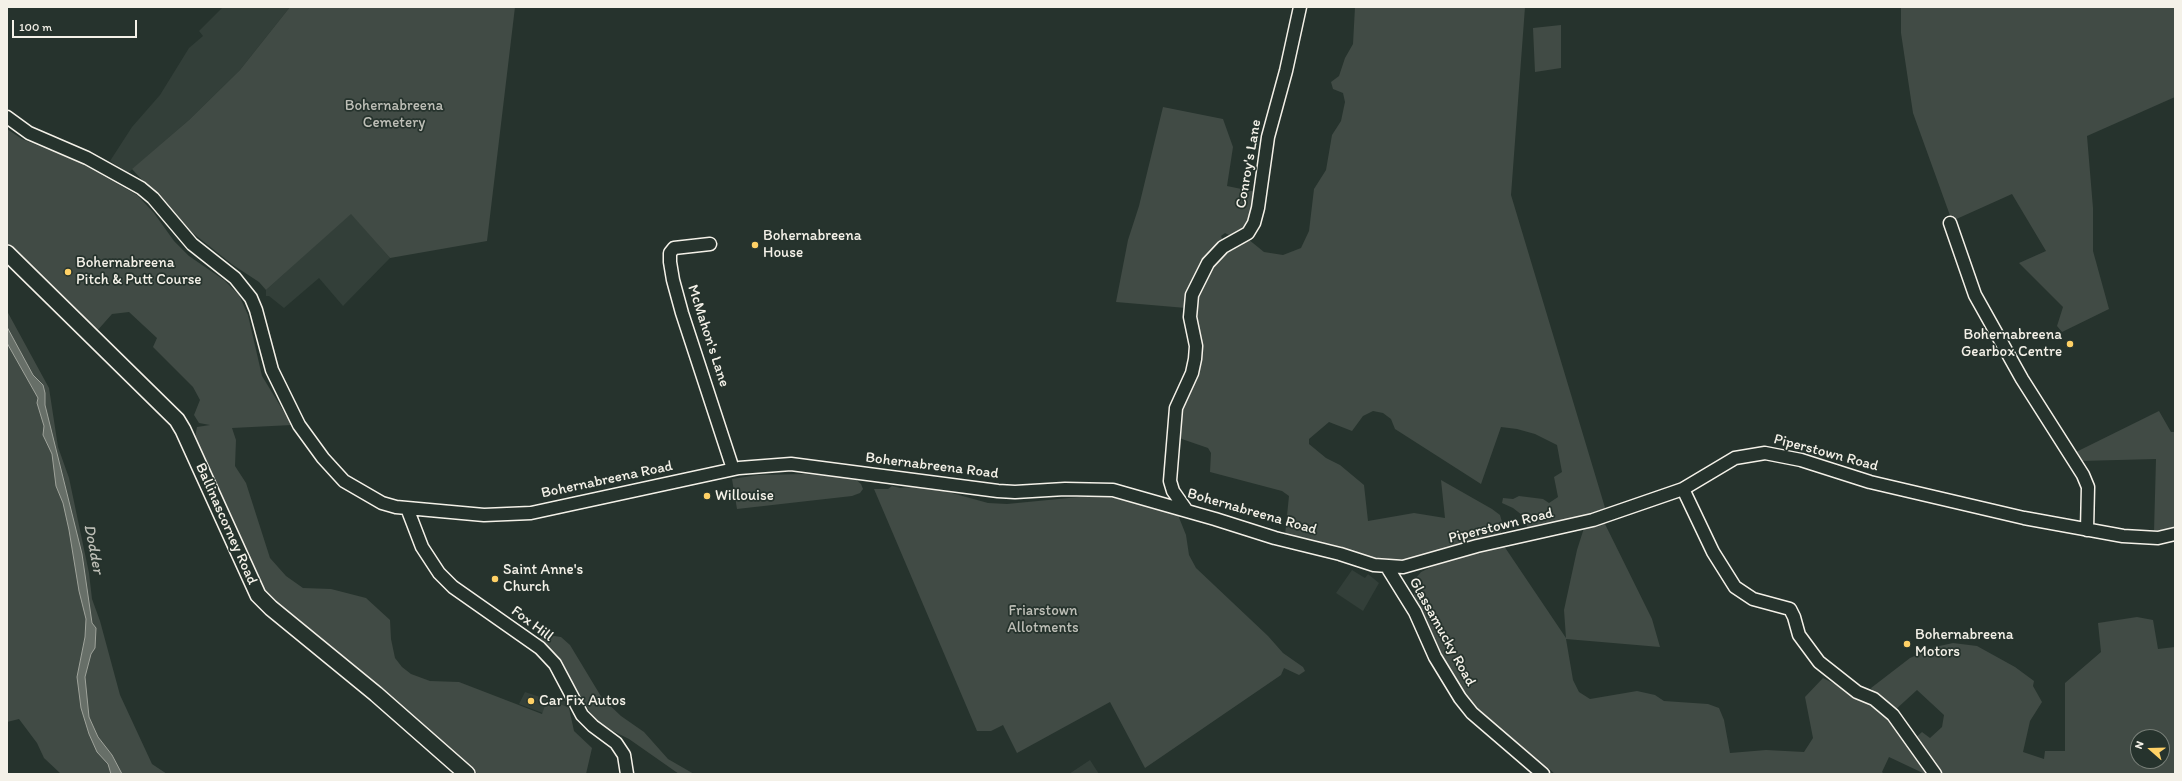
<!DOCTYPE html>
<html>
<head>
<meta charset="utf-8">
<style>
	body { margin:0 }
	#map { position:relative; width:2182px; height:781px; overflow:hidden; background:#26332d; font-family:Itim,sans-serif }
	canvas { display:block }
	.frame { position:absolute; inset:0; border:8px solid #f4f1e8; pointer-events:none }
	.north { position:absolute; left:2130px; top:729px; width:40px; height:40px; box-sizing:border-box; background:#26332d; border:1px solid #787f78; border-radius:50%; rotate:290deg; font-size:11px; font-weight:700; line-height:16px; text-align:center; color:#f4f1e8 }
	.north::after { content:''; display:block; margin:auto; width:14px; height:18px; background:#ffd166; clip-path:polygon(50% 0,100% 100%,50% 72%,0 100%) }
	.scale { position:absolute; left:12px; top:20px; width:125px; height:18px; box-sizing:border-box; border:2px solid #f4f1e8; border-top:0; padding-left:5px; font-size:12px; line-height:14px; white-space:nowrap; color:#f4f1e8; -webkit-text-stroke:3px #26332d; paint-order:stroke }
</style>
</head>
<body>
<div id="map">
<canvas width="2182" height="781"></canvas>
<div class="frame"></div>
<div class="north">N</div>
<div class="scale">100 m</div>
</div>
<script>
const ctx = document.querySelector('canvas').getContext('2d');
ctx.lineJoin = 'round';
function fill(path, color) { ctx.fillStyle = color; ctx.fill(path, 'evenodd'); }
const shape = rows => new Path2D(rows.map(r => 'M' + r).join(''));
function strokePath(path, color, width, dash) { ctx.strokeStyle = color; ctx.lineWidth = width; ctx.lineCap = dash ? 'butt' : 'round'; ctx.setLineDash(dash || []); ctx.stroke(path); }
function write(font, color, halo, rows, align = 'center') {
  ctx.font = font + ' Itim,sans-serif'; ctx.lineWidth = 3.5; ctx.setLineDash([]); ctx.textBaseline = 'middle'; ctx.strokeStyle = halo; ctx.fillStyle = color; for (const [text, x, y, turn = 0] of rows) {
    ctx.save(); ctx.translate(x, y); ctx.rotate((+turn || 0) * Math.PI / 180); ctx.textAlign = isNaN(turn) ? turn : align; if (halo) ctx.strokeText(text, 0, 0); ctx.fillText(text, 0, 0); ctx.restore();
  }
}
const built = shape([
	[223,7,290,7,240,70,189,120,128,173,110,161,132,127,160,95,189,48,203,36,199,31],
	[351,213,390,258,343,306,319,278,284,308,269,296,266,296,266,290],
	[1352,570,1365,578,1368,574,1379,583,1363,611,1336,593],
	[525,692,543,698,566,701,572,724,519,704],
	[1090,760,1099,774,1069,774]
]);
const green = shape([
	[290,7,515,7,487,241,390,258,351,214,266,290,259,282,233,265,184,226,132,169,189,120,240,70],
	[1355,7,1525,7,1511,195,1606,511,1529,531,1522,515,1513,508,1502,503,1503,498,1513,499,1519,496,1543,499,1549,503,1558,497,1554,477,1562,472,1557,445,1535,434,1517,429,1501,427,1481,484,1395,429,1391,419,1383,413,1373,411,1363,416,1352,431,1329,422,1309,439,1309,444,1326,458,1340,465,1364,485,1368,521,1414,513,1445,518,1441,480,1492,509,1500,515,1502,522,1501,533,1405,562,1385,562,1285,535,1289,496,1282,491,1210,472,1211,453,1208,448,1176,437,1177,422,1190,383,1195,305,1208,271,1229,248,1248,239,1264,252,1283,255,1301,248,1309,231,1314,189,1326,170,1332,135,1341,121,1345,102,1343,93,1333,89,1331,82,1339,76,1345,58,1353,44],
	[1901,7,2175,7,2175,97,2087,136,2093,208,2093,251,2109,309,2062,332,2057,326,2063,307,2019,263,2046,251,2012,194,1952,221,1913,113,1901,33],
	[1561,25,1561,68,1535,72,1533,28],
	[1163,107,1223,119,1233,147,1227,186,1256,192,1253,214,1247,227,1231,236,1225,233,1221,236,1223,241,1186,308,1116,302,1128,240,1139,206],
	[7,129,22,139,79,162,137,195,154,213,174,241,189,256,224,280,239,295,248,315,262,376,292,425,232,428,236,440,235,466,246,483,270,558,286,576,303,588,331,589,366,598,390,620,391,639,395,658,402,667,411,674,430,681,459,682,542,714,546,703,556,702,569,708,574,731,592,748,586,774,478,774,378,687,276,602,259,585,195,437,197,427,210,425,199,423,194,415,200,400,193,387,153,347,157,338,129,312,112,314,96,332,7,244],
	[7,311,49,388,58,447,69,478,89,573,92,599,100,621,120,695,152,764,167,774,61,774,44,758,37,743,19,719,7,722],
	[2159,411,2171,432,2175,432,2175,529,2154,532,2156,459,2080,461,2074,453],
	[805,474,854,478,861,484,863,489,860,493,852,496,737,509,732,479,758,475],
	[892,486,900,488,922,486,937,489,988,503,1007,504,1079,497,1111,497,1178,515,1186,535,1189,555,1196,568,1268,636,1283,653,1303,667,1305,671,1299,675,1284,668,1281,675,1145,768,1110,702,1017,753,1003,725,991,731,977,731,874,489,888,489],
	[1604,522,1652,619,1660,647,1566,639,1573,680,1579,692,1590,699,1637,691,1655,695,1664,701,1708,704,1719,708,1724,720,1730,753,1766,750,1804,752,1813,738,1805,697,1823,678,1868,701,1891,718,1927,769,1925,774,1889,757,1882,772,1884,774,1555,774,1475,707,1463,690,1436,646,1414,595,1414,580,1421,572,1435,565,1481,551,1504,546,1566,638,1564,610,1577,550,1584,528],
	[2137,617,2153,620,2158,649,2175,647,2175,774,1937,774,1913,740,1922,732,1930,738,1942,727,1944,715,1917,690,1894,711,1874,695,1871,688,1910,658,1935,647,1953,643,1977,646,2015,667,2034,681,2033,686,2042,702,2030,721,2023,752,2044,759,2045,751,2065,751,2065,683,2101,652,2098,623],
	[2138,737,2162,737,2162,761,2138,761],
	[548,635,561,637,570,645,602,698,621,716,644,732,668,759,694,774,679,774,629,739,605,727,593,717,558,658,538,639]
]);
const water = shape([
	[7,327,33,375,43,385,45,393,45,405,82,554,92,623,96,628,95,648,91,654,85,677,89,717,98,737,112,755,122,774,111,774,108,764,97,752,89,734,81,708,77,677,85,637,86,619,79,591,69,530,63,503,56,486,52,454,43,435,44,426,37,403,38,398,7,343,7,327]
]);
const minor = shape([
	[7,117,29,133,87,158,141,188,153,198,192,244,235,278,251,298,256,310,272,370,299,425,323,458,344,481,382,503,396,507,484,515,531,513,739,468,791,464,998,491,1015,492,1065,489,1113,490,1215,519,1275,538,1340,554,1374,565,1403,567,1477,546,1593,520,1683,489,1735,458,1765,453,1801,460,1870,482,2024,518,2123,536,2158,538,2175,534],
	[1950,223,1975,295,2022,379,2083,475,2088,487,2087,530],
	[710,244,674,248,670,253,670,262,673,280,682,313,733,469],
	[1683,489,1713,552,1735,587,1753,599,1790,609,1794,617,1799,635,1819,662,1857,692,1874,699,1893,715,1935,774],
	[407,508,422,547,439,573,453,587,540,648,555,664,582,715,593,726,616,743,624,755,627,774],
	[1187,511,1173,491,1170,481,1176,408,1192,373,1195,359,1196,346,1190,317,1192,295,1208,263,1223,247,1248,233,1254,223,1258,208,1268,137,1286,71,1300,7],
	[1387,567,1415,612,1435,657,1460,698,1472,713,1543,774]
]);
const major = shape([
	[7,253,177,420,183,430,258,595,271,608,376,694,467,774]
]);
const markers = [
	[755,245,4,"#ffd166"],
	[68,272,4,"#ffd166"],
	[2070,344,4,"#ffd166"],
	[707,496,4,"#ffd166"],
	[495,579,4,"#ffd166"],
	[1907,644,4,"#ffd166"],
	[531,701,4,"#ffd166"]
];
const parkNames = [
	["Bohernabreena",394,106],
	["Cemetery",394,123],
	["Friarstown",1043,611],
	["Allotments",1043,628]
];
const streetNames = [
	["Conroy's Lane",1249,164,-80],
	["McMahon's Lane",708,336,72],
	["Piperstown Road",1826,453,15],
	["Bohernabreena Road",932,466,7],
	["Bohernabreena Road",607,480,-12],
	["Bohernabreena Road",1252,512,16],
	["Ballinascorney Road",226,524,66],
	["Piperstown Road",1501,526,-14],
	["Fox Hill",532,624,37],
	["Glassamucky Road",1442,632,61]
];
const poiNames = [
	["Bohernabreena",763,236],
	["House",763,253],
	["Bohernabreena",76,263],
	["Pitch & Putt Course",76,280],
	["Bohernabreena",2062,335,"right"],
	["Gearbox Centre",2062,352,"right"],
	["Willouise",715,496],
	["Saint Anne's",503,570],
	["Church",503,587],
	["Bohernabreena",1915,635],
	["Motors",1915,652],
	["Car Fix Autos",539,701]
];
const waterNames = [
	["Dodder",93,549,79]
];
fill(built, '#333f39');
fill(green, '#414b45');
fill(water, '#676f68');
strokePath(water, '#9fa39b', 1);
strokePath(minor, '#f4f1e8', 15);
strokePath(major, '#f4f1e8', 18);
strokePath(minor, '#26332d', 12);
strokePath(major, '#26332d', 15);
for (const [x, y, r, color] of markers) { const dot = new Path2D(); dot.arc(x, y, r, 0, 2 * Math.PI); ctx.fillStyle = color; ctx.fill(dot); strokePath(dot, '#26332d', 1.5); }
write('15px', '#bebfb7', '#26332d', parkNames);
write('15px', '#f4f1e8', '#26332d', streetNames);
write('15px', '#f4f1e8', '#26332d', poiNames, 'left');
write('italic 16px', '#bcbdb5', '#26332d', waterNames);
</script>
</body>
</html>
